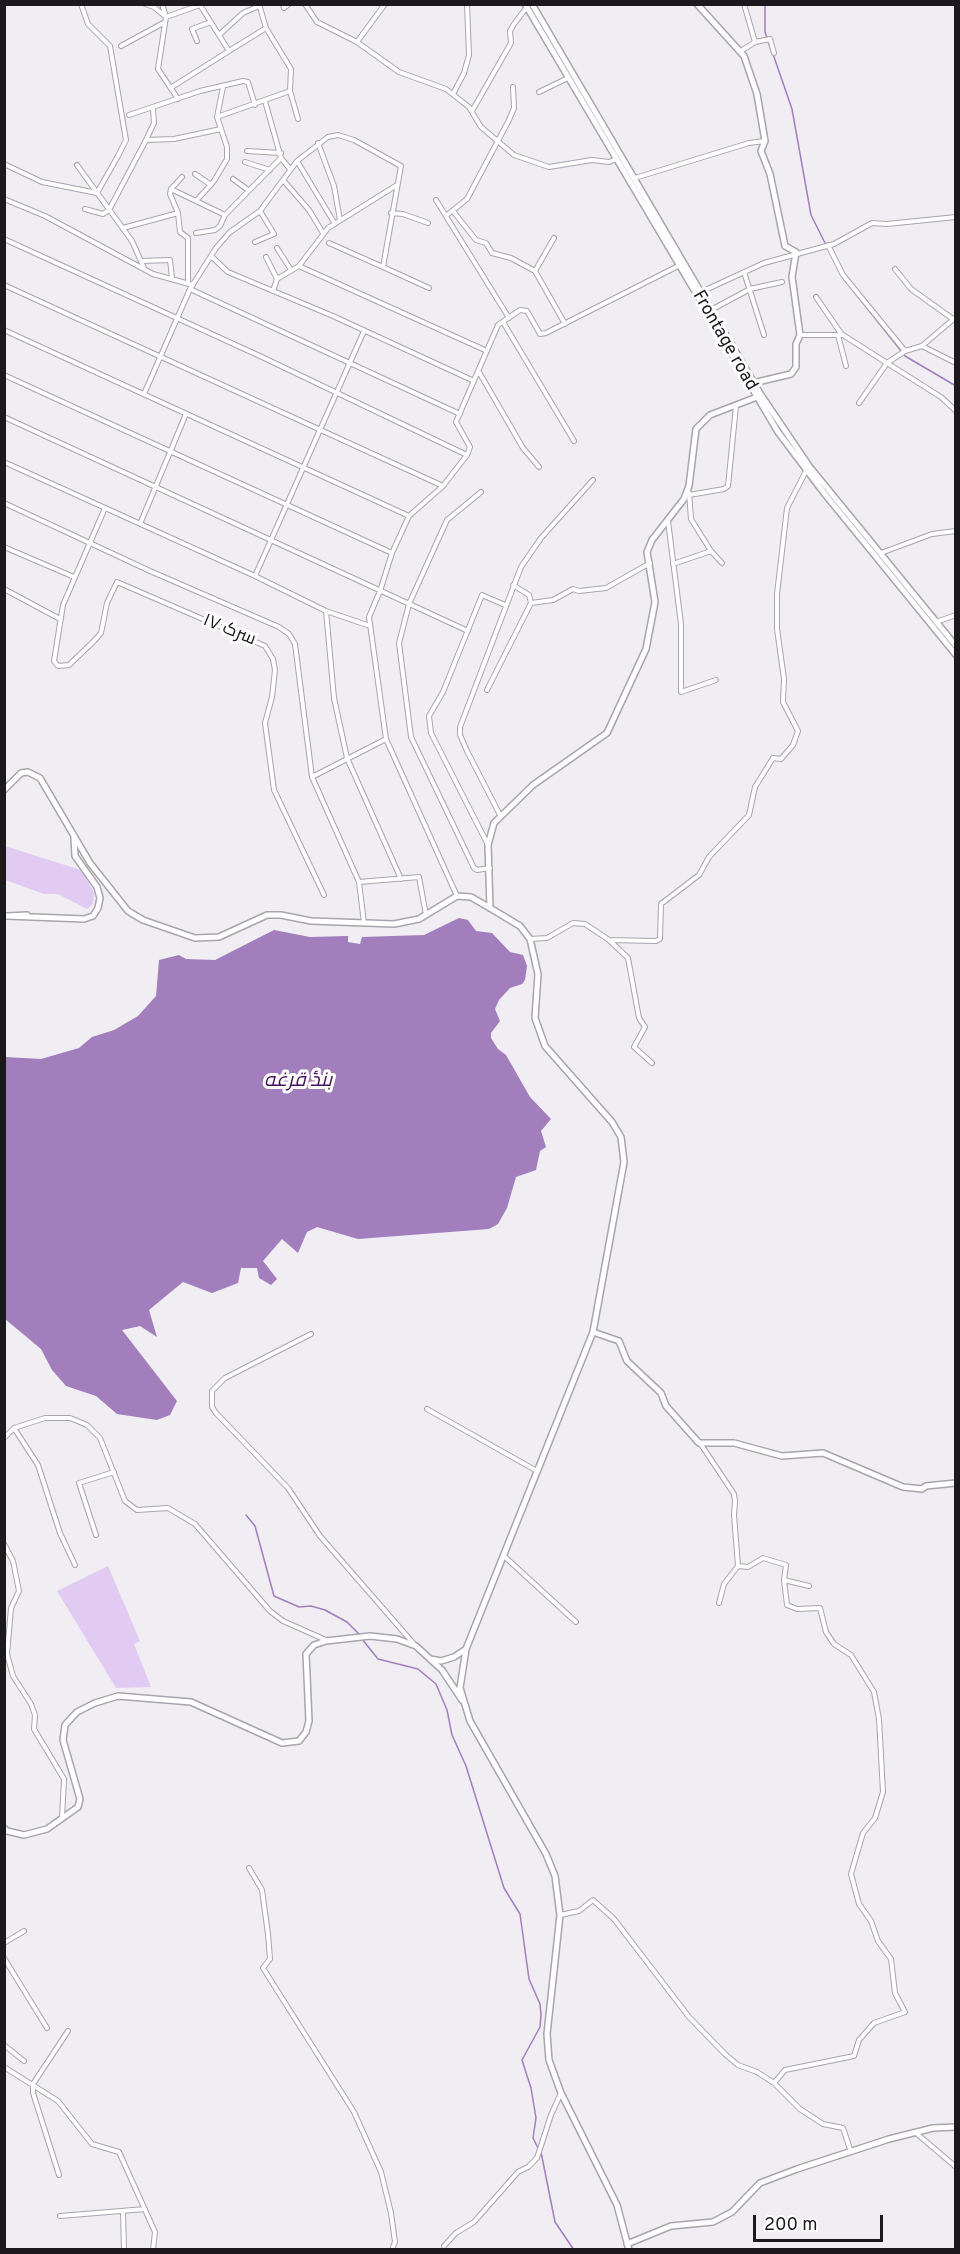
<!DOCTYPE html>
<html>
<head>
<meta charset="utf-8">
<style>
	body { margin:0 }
	#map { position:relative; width:960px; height:2254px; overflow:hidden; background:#f0edf3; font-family:Overpass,sans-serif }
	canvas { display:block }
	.frame { position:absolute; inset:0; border:6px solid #1b191c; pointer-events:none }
	.scale { position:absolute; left:753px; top:2215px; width:130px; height:27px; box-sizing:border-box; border:3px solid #1b191c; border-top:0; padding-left:8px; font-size:18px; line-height:21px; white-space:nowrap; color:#1b191c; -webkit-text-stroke:4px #fff; paint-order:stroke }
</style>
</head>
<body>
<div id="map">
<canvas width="960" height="2254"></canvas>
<div class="frame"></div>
<div class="scale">200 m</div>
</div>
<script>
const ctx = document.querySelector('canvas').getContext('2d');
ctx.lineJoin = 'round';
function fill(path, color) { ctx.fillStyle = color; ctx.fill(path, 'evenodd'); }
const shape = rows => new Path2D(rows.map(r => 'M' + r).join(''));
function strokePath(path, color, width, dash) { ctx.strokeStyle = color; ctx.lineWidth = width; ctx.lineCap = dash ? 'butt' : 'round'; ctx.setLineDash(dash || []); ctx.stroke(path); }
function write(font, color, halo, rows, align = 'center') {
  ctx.font = font + ' Overpass,Cairo,sans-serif'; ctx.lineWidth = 6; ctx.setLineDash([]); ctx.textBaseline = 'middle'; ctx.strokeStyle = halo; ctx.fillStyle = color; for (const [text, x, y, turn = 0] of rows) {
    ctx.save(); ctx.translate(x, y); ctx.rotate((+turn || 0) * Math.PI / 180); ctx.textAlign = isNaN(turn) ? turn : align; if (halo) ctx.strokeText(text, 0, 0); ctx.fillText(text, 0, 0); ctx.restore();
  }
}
const green = shape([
	[5,846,81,870,94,892,93,904,87,909,58,894,44,894,5,880],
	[108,1566,140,1641,134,1644,151,1687,116,1688,57,1591]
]);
const water = shape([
	[459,918,468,920,476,931,492,933,510,952,523,955,527,966,525,980,522,984,510,988,499,1000,495,1009,500,1021,491,1033,491,1038,498,1049,506,1055,530,1097,551,1119,541,1131,546,1147,540,1151,536,1170,516,1177,507,1208,498,1224,489,1229,358,1239,317,1227,307,1232,298,1253,282,1239,263,1261,277,1279,271,1285,259,1278,257,1268,241,1268,238,1283,212,1293,183,1282,149,1310,157,1337,140,1326,122,1330,177,1401,170,1415,157,1420,117,1414,96,1396,66,1386,52,1370,41,1349,5,1319,5,1057,41,1059,79,1048,92,1037,114,1030,138,1016,156,996,159,960,179,955,186,959,215,960,274,930,310,937,348,936,348,942,360,944,362,937,424,935]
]);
const stream = shape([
	[765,4,765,32,771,50],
	[773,54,792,109,811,215,826,245],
	[855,293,905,356,956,386],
	[246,1515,255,1526,274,1596,299,1607,311,1606,325,1610,347,1622,360,1635],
	[362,1639,378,1659,418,1669,436,1684,447,1710,452,1735,466,1766,504,1888,520,1914,529,1979,540,2004,541,2015,540,2027,522,2060,531,2088,536,2118,533,2138,538,2148],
	[541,2152,555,2222,574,2250]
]);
const street = shape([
	[145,4,154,7,166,17,200,5,229,51,172,87],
	[162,4,166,17,158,69,178,99],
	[259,4,266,28,291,69,290,91,298,119],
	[283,4,284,8,289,4],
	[305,4,317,22,357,42,399,72,446,89,469,107,481,127,514,155,549,167,592,160,609,162,616,159],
	[219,35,243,13,259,6],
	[197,41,192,29,211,22],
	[357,42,385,4],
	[755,42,770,39,774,53],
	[121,46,165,22],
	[229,51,266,28],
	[741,51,755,42,744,4],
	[539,92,568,78],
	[453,94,464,73,469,55,467,4],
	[265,101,281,158,290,169],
	[472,111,511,43,510,31,514,24,527,7],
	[129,115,200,91,243,81,248,82,255,105],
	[217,117,290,91],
	[146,140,174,139,221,129],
	[318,143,334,186,340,220],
	[247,151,281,153],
	[297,161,335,224],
	[245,162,270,170],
	[4,164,42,182,97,193,118,156,126,140,110,46,88,24,81,4],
	[77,165,132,241,144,268],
	[195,174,211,185],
	[635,178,749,143,765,141],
	[233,179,248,190],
	[283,180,309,210,323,233],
	[171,189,182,177],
	[4,199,45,216,153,274,193,285],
	[436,200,509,318],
	[196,201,214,181,227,159,227,147,217,117,223,87],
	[85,209,103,214,109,210,146,140,154,123,153,109],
	[453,211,476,240,486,243,492,253,511,258,535,271,565,324],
	[391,213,403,214,428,223],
	[447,215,467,199,509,120,514,108,513,87],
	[123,228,178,213],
	[196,233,215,230,220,226,225,215,281,158],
	[4,239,262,357,467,455],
	[255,242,274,234,260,211],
	[329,243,383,267],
	[828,245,843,275,905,351,922,346,956,363],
	[277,248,291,270],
	[211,256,228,272,333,316,474,381],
	[266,257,277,279],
	[141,261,170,260,172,278],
	[299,266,487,351],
	[895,269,911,289,953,319],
	[535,271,554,238],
	[744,272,764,335],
	[188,282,188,238,180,232,178,213,170,194,171,189,225,215],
	[4,285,443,486],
	[190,289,460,414],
	[273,291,277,279,299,266,328,228,397,185],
	[701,292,764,263,834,244,872,223,887,224,956,217],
	[816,297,842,335],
	[711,310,750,289,782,282],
	[503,322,574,441],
	[4,330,409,516],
	[364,331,255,576,326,611,370,626],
	[800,335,843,335,887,363,905,351],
	[838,335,846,366],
	[922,346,956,317],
	[479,372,523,448,539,467],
	[4,375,392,553],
	[144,394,190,289,216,248,230,232,260,211,297,161,328,137,338,135,354,140,401,166,383,267,429,288],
	[859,403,887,363,941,397,956,411],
	[4,417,468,631],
	[4,462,255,576],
	[481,492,447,520,409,604,399,643,411,737,474,868,477,870,490,868],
	[689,493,691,519,711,551,722,563],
	[689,495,724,489,728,486,736,406],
	[4,503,150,571,279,627,289,634,295,644,312,777,359,882],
	[105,508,63,605,54,661,58,666,69,665,95,640,101,633,107,603,117,582,265,646,273,659,275,670,272,697,265,723,274,790,324,895],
	[668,521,681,624,681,692,716,680],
	[140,524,186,414],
	[4,547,74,577],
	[881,553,932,534,956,531],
	[673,564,711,551],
	[4,589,60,619],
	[531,603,553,600,573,589,579,591,606,588,650,563],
	[326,611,334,698,347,758,401,879],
	[936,622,956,615],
	[487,690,531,603,529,595,513,585],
	[312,777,386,739],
	[500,815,467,751,460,735,460,727,521,567,541,538,593,480],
	[488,845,431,733,429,716,443,692,482,595,505,605],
	[457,896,386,739,369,617,380,591,392,553,409,516,443,486,467,455,470,447,456,422,498,325,520,310,527,311,540,334,546,333,680,265],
	[364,923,359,882,419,877,426,915],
	[530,939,547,938,573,923,585,924,609,940,628,958,639,1018,645,1027,634,1047,652,1063],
	[609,940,656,941,660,939,661,904,699,875,709,857,749,815,755,787,773,758,781,759,793,745,798,731,783,702,784,679,777,629,777,594,787,508,807,469],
	[311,1334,225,1378,212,1391,212,1407,216,1413,288,1488,320,1536,414,1644],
	[427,1409,537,1471],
	[14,1428,38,1465,60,1533,75,1565],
	[4,1438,14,1428,45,1418,70,1418,87,1425,100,1438,125,1501,137,1510,168,1508,195,1524,270,1611,283,1621,326,1640],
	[700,1443,734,1494,735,1501,734,1515,738,1566,724,1584,719,1603],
	[96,1535,79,1483,114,1472],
	[4,1544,13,1561,19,1591,11,1608,7,1654,13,1676,31,1704,35,1715,34,1729,64,1779,62,1818],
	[505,1557,576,1622],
	[738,1566,748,1567,763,1558,786,1565,784,1580,787,1605,797,1609,820,1608,826,1632,834,1644,851,1655,874,1692,879,1719,883,1792,875,1818,863,1833,851,1874,859,1904,871,1921,878,1941,891,1959,895,1993,905,2012,874,2023,859,2040,854,2056,785,2070,774,2083],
	[784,1580,809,1586],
	[249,1868,262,1890,268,1934,270,1959,263,1968,354,2112,381,2172,391,2213,395,2242,392,2250],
	[560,1915,579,1911,593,1900,614,1919,689,2017,725,2054,738,2065,757,2072,774,2083,800,2109,823,2124,843,2128,851,2152],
	[4,1943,24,1931],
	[4,1958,47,2028],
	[4,2045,24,2061],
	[4,2067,58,2101,92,2144,119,2152,155,2232,153,2250],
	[916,2133,956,2167],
	[59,2175,33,2093,33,2084,68,2031],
	[123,2212,124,2250],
	[60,2216,145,2209],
	[444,2246,456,2233,474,2222,518,2172,528,2167,537,2158,551,2115,561,2093]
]);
const secondary = shape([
	[525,4,778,432,824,493,956,655],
	[532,4,761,395,809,466,956,646],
	[697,4,744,56,757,94,765,141,761,151,770,174,785,246,796,252,792,277,800,335,796,344,796,367,791,374,753,383],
	[4,790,21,773,28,772,40,778,90,863,128,911,143,920,195,938,219,937,267,915,281,915,311,921,394,924,419,919,457,896,471,897,490,908,520,926,530,939,538,974,535,1018,545,1046,612,1122,621,1137,624,1162,593,1332,466,1649,460,1688,470,1721,546,1854,555,1876,560,1915,547,2034,549,2060,561,2093,617,2205,629,2250],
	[490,908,488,845,494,823,533,785,607,733,646,649,655,602,647,552,652,540,684,499,689,486,696,429,710,415,757,397],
	[7,916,84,919,93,916,98,908,100,898,97,887,75,856,74,837],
	[7,916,27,915],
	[593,1332,619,1341,627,1361,661,1393,666,1406,699,1443,734,1443,782,1456,823,1453,903,1487,922,1489,926,1486,956,1483],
	[430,1659,441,1661,454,1657,466,1649],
	[4,1828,7,1831,24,1835,47,1829,78,1807,80,1799,63,1740,65,1725,77,1712,95,1703,118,1696,191,1702,282,1743,299,1741,306,1732,309,1721,306,1654,314,1645,326,1641,370,1636,397,1639,416,1646,442,1670,462,1700],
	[627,2244,671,2226,713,2222,732,2212,760,2183,797,2169,889,2139,933,2128,956,2127]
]);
const streetNames = [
	["Frontage road",724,341,60],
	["سرک ۱۷",229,631,22]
];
const waterNames = [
	["بندٔ قرغه",298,1082]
];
fill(green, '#e2cbf3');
fill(water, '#a27ebd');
strokePath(stream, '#a27ebd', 1.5);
strokePath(street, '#a8a5ab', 6);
strokePath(secondary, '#a8a5ab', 8);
strokePath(street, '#fff', 4);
strokePath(secondary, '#fff', 5);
write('18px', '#1b191c', '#fff', streetNames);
write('italic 20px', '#451360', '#fff', waterNames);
</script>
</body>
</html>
